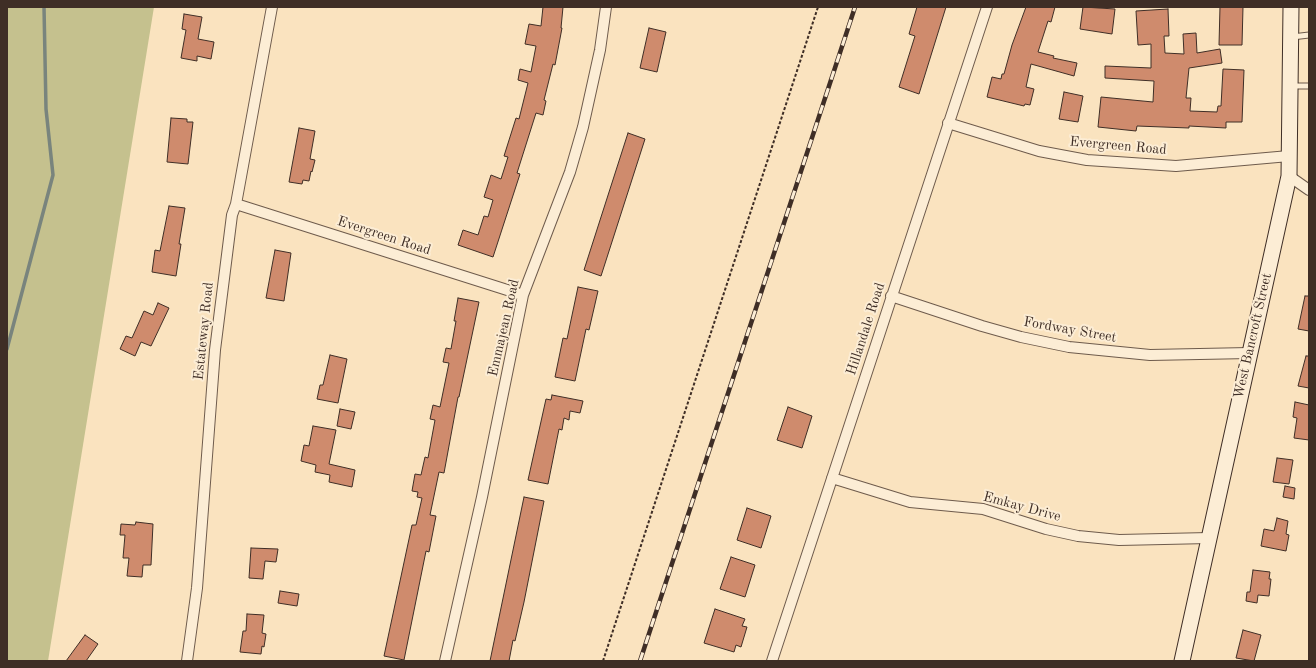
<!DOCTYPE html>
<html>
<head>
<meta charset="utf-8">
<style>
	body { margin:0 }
	#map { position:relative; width:1316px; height:668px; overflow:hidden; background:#fae3bf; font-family:"Old Standard TT",serif }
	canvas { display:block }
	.frame { position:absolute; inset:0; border:8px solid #3f2e26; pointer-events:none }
</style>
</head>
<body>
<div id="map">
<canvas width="1316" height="668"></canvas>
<div class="frame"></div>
</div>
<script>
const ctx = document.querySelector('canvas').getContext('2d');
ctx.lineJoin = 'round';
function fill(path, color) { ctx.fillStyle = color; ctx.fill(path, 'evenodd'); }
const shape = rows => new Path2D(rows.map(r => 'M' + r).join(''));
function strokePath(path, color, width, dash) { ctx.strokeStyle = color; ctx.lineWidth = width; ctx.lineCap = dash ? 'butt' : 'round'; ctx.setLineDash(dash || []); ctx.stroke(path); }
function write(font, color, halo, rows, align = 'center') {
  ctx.font = font + ' "Old Standard TT",serif'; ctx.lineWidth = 4; ctx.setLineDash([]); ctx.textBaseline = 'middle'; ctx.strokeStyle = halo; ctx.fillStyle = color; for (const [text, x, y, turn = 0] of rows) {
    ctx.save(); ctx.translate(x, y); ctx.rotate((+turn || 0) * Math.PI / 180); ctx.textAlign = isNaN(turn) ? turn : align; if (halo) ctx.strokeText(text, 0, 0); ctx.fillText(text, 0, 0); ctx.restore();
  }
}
const green = shape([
	[7,7,154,7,48,661,7,661]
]);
const stream = shape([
	[7,349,53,175,46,109,44,7]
]);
const building = shape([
	[543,7,563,7,561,28,562,28,555,65,553,64,544,100,546,101,543,115,536,113,517,173,520,174,493,257,458,245,463,230,478,235,484,216,488,217,493,200,484,197,491,175,501,179,508,157,504,156,516,118,519,119,528,83,518,80,520,69,531,72,536,46,525,44,529,24,541,26,543,7],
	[917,7,946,7,919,94,899,87,915,36,909,34,917,7],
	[1026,7,1055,7,1051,22,1048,21,1038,52,1054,56,1053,58,1077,63,1074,76,1031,64,1026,87,1034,89,1030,105,1025,104,1024,106,987,97,992,77,1001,79,1002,74,1004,74,1012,45,1026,7],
	[1083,7,1115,9,1112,34,1080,29,1083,7],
	[1220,7,1243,7,1242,45,1219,45,1220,7],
	[1168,9,1169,36,1164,36,1165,53,1184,54,1183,34,1196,33,1197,53,1220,49,1222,63,1189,68,1186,98,1191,98,1190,111,1217,112,1218,106,1221,106,1223,69,1244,70,1242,122,1226,122,1226,128,1189,126,1189,128,1137,126,1136,131,1098,127,1101,97,1153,102,1154,81,1105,78,1105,66,1151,68,1151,44,1138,45,1136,11,1168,9],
	[184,14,202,17,198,39,214,42,211,59,197,56,197,61,181,58,186,30,182,29,184,14],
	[649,28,666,32,657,72,640,68,649,28],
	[1064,92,1083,96,1078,122,1059,119,1064,92],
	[171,118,187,119,187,122,193,122,188,164,167,162,171,118],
	[299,128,315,131,310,159,315,160,312,172,311,171,309,181,303,180,302,184,289,182,299,128],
	[628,133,645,139,601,276,584,270,628,133],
	[169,206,185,208,179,244,181,244,176,276,152,272,155,250,160,251,169,206],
	[275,250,291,253,284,301,266,298,275,250],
	[578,287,598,291,589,330,586,329,575,381,555,377,563,338,567,339,578,287],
	[1305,296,1309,296,1309,331,1298,329,1305,296],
	[458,298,479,302,459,397,458,397,444,473,439,472,430,515,436,516,429,552,426,551,404,660,384,656,412,525,416,525,422,498,417,497,418,492,412,491,415,474,421,475,425,457,428,458,435,420,430,419,433,405,440,407,449,363,443,362,446,348,451,349,456,321,454,321,458,298],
	[158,303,169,308,151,346,141,342,135,356,120,349,126,336,132,338,144,311,153,315,158,303],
	[330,355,347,359,338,403,317,399,320,385,323,385,330,355],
	[1306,356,1309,356,1309,388,1298,386,1306,356],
	[552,395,583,401,580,413,570,411,569,420,564,418,562,430,559,429,548,484,528,480,546,399,551,400,552,395],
	[1295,402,1309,405,1309,440,1294,438,1297,418,1293,417,1295,402],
	[788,407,812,416,802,448,777,440,788,407],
	[340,409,355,412,351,429,337,426,340,409],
	[313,426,336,430,329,464,355,470,352,487,329,482,330,475,315,472,316,465,301,461,304,445,309,446,313,426],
	[1277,458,1293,460,1289,484,1273,482,1277,458],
	[1285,486,1295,488,1294,499,1283,497,1285,486],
	[524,497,544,501,524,602,515,641,513,640,509,661,490,661,524,497],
	[747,508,771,516,761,548,737,540,747,508],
	[1277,518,1288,521,1286,534,1289,535,1286,551,1261,546,1264,529,1274,531,1277,518],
	[136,522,153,524,151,565,143,565,142,577,127,576,129,558,123,558,125,535,120,535,121,524,135,525,136,522],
	[251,548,278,549,276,562,265,561,263,579,249,578,251,548],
	[731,557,755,565,745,597,720,589,731,557],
	[1253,570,1270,572,1269,579,1271,579,1269,596,1258,595,1257,603,1246,601,1247,592,1250,592,1253,570],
	[280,591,299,594,297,606,278,603,280,591],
	[715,609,745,619,742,626,747,627,741,647,736,645,734,652,704,643,715,609],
	[247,614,264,615,262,633,266,634,264,647,262,646,261,654,240,652,243,631,246,631,247,614],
	[1243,630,1261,635,1254,661,1236,658,1243,630],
	[85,635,98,644,86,661,66,661,85,635]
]);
const path = shape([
	[603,661,818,7]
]);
const lane = shape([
	[1292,37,1309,35],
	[1292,86,1309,86]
]);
const street = shape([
	[948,123,1039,151,1087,160,1176,166,1289,156],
	[1289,176,1309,190],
	[236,204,523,295],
	[891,296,982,326,1021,337,1069,347,1150,355,1249,353],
	[832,478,910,502,983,509,1046,529,1078,536,1119,540,1209,538],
	[187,661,197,588,215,350,232,215,236,204,272,7],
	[445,661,482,497,523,295,570,172,583,127,600,50,606,7],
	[772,661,987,7]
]);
const secondary = shape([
	[1182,661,1289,176,1291,7]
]);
const rail = shape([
	[640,661,855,7]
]);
const streetNames = [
	["Evergreen Road",1118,146,5],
	["Evergreen Road",384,236,18],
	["Emmajean Road",504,328,-77],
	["Hillandale Road",866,329,-72],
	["Fordway Street",1070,330,10],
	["Estateway Road",204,331,-84],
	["West Bancroft Street",1253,336,-77],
	["Emkay Drive",1022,507,15]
];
fill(green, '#c5c18e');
strokePath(stream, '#79847d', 3.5);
fill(building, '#cf8b6d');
strokePath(building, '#3f2e26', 1);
strokePath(lane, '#6e5b4c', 7);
strokePath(street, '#6e5b4c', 12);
strokePath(secondary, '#3f2e26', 17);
strokePath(path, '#3f2e26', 2, [3, 2]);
strokePath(lane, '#fcedd5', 5);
strokePath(street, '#fcedd5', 10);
strokePath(secondary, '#fcedd5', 15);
strokePath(rail, '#3f2e26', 4.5);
strokePath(rail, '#fcedd5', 3, [9]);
write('14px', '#3f2e26', '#fcedd5', streetNames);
</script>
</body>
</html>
